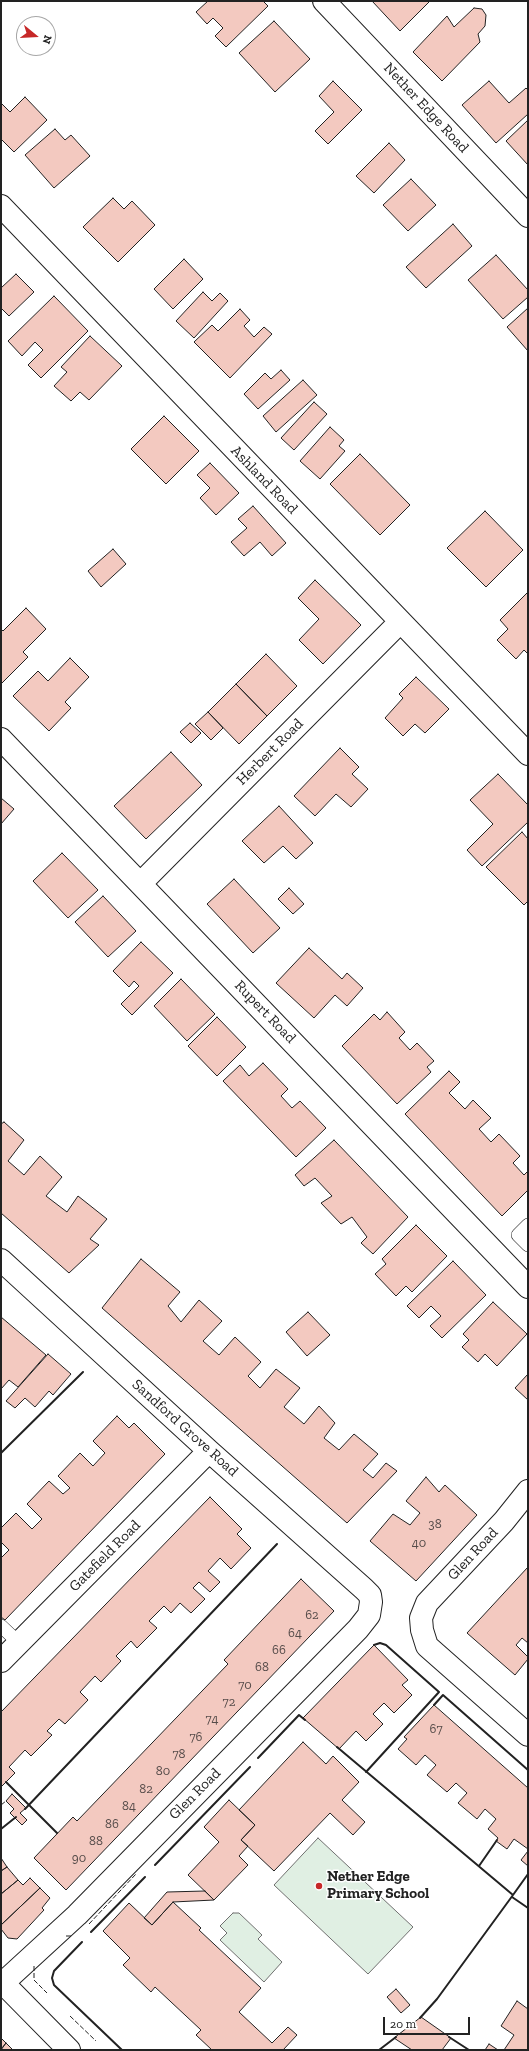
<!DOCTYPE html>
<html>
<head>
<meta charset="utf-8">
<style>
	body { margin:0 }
	#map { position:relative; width:529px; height:2051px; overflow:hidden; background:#fff; font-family:"Zilla Slab",serif }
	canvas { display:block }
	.frame { position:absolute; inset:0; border:2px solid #222; pointer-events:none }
	.north { position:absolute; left:16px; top:16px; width:40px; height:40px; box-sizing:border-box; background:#fff; border:1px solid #a7a7a7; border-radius:50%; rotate:108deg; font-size:11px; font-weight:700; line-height:16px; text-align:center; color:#222 }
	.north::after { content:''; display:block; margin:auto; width:14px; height:18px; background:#c62828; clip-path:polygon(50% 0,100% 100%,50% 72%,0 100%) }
	.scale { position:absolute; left:383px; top:2017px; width:87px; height:18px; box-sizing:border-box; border:2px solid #222; border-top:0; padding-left:5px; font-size:12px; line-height:14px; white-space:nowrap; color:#222; -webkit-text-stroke:3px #fff; paint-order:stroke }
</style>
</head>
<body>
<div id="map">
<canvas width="529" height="2051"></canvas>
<div class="frame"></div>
<div class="north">N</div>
<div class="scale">20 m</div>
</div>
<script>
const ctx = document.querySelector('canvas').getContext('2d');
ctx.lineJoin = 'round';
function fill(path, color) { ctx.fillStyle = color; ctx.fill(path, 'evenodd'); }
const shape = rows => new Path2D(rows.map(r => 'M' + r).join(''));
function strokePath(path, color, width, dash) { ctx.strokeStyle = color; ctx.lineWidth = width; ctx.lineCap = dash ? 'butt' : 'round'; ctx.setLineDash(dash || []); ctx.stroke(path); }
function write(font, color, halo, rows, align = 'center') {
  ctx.font = font + ' "Zilla Slab",serif'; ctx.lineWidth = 3; ctx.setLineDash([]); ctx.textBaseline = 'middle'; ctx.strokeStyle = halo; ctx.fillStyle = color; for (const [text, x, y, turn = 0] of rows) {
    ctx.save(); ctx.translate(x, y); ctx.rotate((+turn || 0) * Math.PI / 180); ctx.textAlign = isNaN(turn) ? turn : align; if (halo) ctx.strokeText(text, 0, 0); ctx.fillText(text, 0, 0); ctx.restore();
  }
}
const green = shape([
	[318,1838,413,1927,368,1974,274,1885,318,1838],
	[233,1913,239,1913,262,1935,258,1939,282,1962,264,1982,220,1940,227,1933,220,1926,233,1913]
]);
const building = shape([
	[208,1,263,1,268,6,226,47,215,36,223,28,213,18,207,24,196,12,208,1],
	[372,1,430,1,400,31,372,1],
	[474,8,482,9,486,15,485,26,478,34,480,42,442,81,413,52,447,16,454,27,474,8],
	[274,21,310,59,275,92,239,53,274,21],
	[333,81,362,110,328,144,315,131,334,112,319,96,333,81],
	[489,81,509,103,526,88,528,90,528,114,496,143,462,105,489,81],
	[25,97,47,120,14,152,1,139,1,103,10,112,25,97],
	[528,120,528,165,506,141,528,120],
	[55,129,65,140,71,135,90,156,54,188,25,155,55,129],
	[389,143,405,160,374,193,356,176,389,143],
	[411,179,436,205,408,231,383,205,411,179],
	[113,198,124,209,132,201,155,225,118,262,83,227,113,198],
	[453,224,472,246,426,288,406,267,453,224],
	[496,255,528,290,528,297,503,319,468,280,496,255],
	[184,259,203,279,173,309,154,289,184,259],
	[16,274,34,292,9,316,1,308,1,288,16,274],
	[203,292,212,301,220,293,228,301,194,338,176,321,203,292],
	[54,296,88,331,41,378,28,365,43,350,35,342,22,356,8,341,54,296],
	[528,308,528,351,507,327,528,308],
	[240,309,250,320,244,326,254,337,264,327,272,334,230,378,194,342,212,325,218,331,240,309],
	[90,336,122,366,89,400,80,392,71,401,54,386,67,372,61,367,90,336],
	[281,370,290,380,258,409,244,394,265,373,271,379,281,370],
	[303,380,317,395,276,432,263,416,303,380],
	[314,402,327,414,294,450,281,438,314,402],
	[164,416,199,451,166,484,131,449,164,416],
	[330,427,344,440,339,446,345,451,320,479,300,461,330,427],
	[360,454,410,505,380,535,330,484,360,454],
	[210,463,239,493,216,515,200,498,210,488,197,475,210,463],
	[253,506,286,543,272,556,260,542,244,556,231,542,247,528,238,519,253,506],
	[485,511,523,550,486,587,447,548,485,511],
	[113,549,126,564,101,587,88,571,113,549],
	[315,580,361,625,323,664,299,640,319,619,298,598,315,580],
	[528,592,528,654,524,650,516,659,497,640,508,629,500,620,528,592],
	[26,608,46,629,23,652,28,657,1,684,1,629,3,631,26,608],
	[266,654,297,686,267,716,236,684,266,654],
	[70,658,89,677,65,702,71,708,49,731,13,696,38,671,48,681,70,658],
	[416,677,449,709,425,733,415,724,403,736,385,718,403,698,399,694,416,677],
	[236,684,267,716,239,744,208,712,236,684],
	[208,712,223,728,211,740,195,724,208,712],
	[190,723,201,733,191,743,180,732,190,723],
	[340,748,359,767,352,774,368,789,351,807,336,794,315,816,294,796,340,748],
	[171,752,202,785,146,839,114,806,171,752],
	[498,774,528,805,528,822,482,866,467,850,493,824,470,800,498,774],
	[1,798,14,809,1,824,1,798],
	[279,806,313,843,296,859,283,846,264,863,242,841,279,806],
	[522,832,528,839,528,901,524,905,486,867,522,832],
	[62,853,98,890,68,918,33,881,62,853],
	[234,879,280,928,253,953,207,904,234,879],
	[289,888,304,904,293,914,278,899,289,888],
	[103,896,136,931,108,957,75,922,103,896],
	[141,942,173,973,132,1015,121,1004,139,986,134,981,129,987,113,971,141,942],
	[309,948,342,979,347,973,363,988,347,1006,335,995,314,1018,276,983,309,948],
	[181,979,215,1014,187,1041,154,1006,181,979],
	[387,1012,405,1032,399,1038,410,1050,417,1043,434,1061,427,1067,431,1072,397,1104,342,1046,374,1014,380,1020,387,1012],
	[217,1017,246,1047,217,1076,188,1046,217,1017],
	[263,1063,288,1089,281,1096,292,1108,300,1101,326,1128,296,1157,223,1081,240,1065,249,1076,263,1063],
	[449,1071,460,1082,449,1093,465,1109,473,1100,491,1118,479,1129,491,1142,499,1134,520,1156,513,1163,524,1175,528,1171,528,1190,502,1216,405,1114,449,1071],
	[4,1122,24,1140,8,1161,24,1175,40,1156,62,1177,46,1196,67,1212,78,1196,107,1219,90,1239,99,1245,69,1273,1,1213,1,1124,4,1122],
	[334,1140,408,1217,373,1254,361,1243,367,1237,352,1217,341,1224,321,1203,332,1196,315,1178,304,1186,295,1175,334,1140],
	[416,1225,447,1256,412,1292,406,1286,396,1296,375,1274,386,1264,382,1259,416,1225],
	[141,1259,180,1292,168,1306,181,1322,199,1300,222,1321,203,1341,219,1355,235,1337,261,1362,248,1376,260,1388,276,1369,300,1388,284,1407,304,1424,319,1406,335,1423,324,1438,339,1450,354,1434,378,1454,363,1470,373,1478,386,1463,397,1471,347,1523,102,1308,141,1259],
	[453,1261,486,1295,442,1338,430,1326,441,1316,431,1306,419,1318,407,1306,453,1261],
	[493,1302,527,1334,497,1366,485,1354,478,1362,462,1347,469,1340,463,1334,493,1302],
	[308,1312,330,1335,307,1356,286,1332,308,1312],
	[1,1317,46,1355,18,1387,9,1380,1,1389,1,1317],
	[48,1354,71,1374,53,1395,49,1391,35,1407,25,1398,15,1408,6,1401,48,1354],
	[528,1374,528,1400,515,1388,528,1374],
	[117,1416,129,1428,134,1423,165,1454,5,1620,1,1617,1,1558,9,1550,1,1542,1,1528,16,1513,32,1529,42,1519,27,1504,49,1481,63,1494,70,1488,58,1476,80,1453,93,1466,105,1453,93,1441,117,1416],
	[426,1477,439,1492,445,1485,477,1515,416,1581,370,1541,393,1514,410,1525,420,1513,406,1501,426,1477],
	[210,1497,242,1529,237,1534,251,1548,231,1569,220,1558,208,1571,220,1582,210,1592,199,1582,193,1588,205,1599,191,1613,180,1603,171,1613,164,1606,149,1621,157,1628,137,1648,131,1641,116,1656,121,1661,101,1682,95,1676,80,1692,88,1700,65,1724,59,1719,47,1731,52,1735,31,1756,25,1750,9,1767,15,1773,1,1787,1,1712,210,1497],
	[528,1567,528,1643,522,1638,516,1645,528,1657,528,1659,515,1675,467,1633,528,1567],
	[301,1579,334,1611,66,1890,34,1858,73,1817,77,1821,228,1664,224,1660,301,1579],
	[374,1645,408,1680,402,1685,412,1695,394,1713,384,1703,373,1714,383,1724,366,1741,356,1731,339,1749,303,1718,374,1645],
	[434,1705,528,1788,528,1849,514,1839,507,1849,496,1841,498,1838,488,1829,496,1819,485,1809,477,1819,458,1803,467,1793,456,1783,447,1792,427,1775,436,1765,425,1755,416,1765,398,1749,407,1739,404,1737,434,1705],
	[303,1742,326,1764,333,1756,359,1782,342,1800,365,1822,353,1835,330,1813,274,1871,241,1840,255,1825,239,1810,303,1742],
	[12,1794,26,1808,20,1813,27,1820,22,1825,10,1813,14,1809,6,1801,12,1794],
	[229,1800,255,1825,241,1840,248,1846,239,1856,248,1865,214,1900,188,1875,219,1842,204,1827,229,1800],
	[528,1851,528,1866,521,1860,528,1851],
	[1,1858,7,1867,1,1871,1,1858],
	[7,1867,18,1880,1,1894,1,1871,7,1867],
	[30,1878,40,1888,1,1925,1,1894,18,1880,23,1885,30,1878],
	[40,1888,50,1898,42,1908,44,1910,17,1939,8,1938,1,1929,1,1925,40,1888],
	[205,1891,214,1900,173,1902,152,1925,144,1918,167,1892,205,1891],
	[173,1902,201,1928,199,1930,261,1988,239,2012,272,2043,288,2027,297,2035,283,2050,212,2050,196,2035,201,2030,155,1987,151,1992,123,1965,130,1958,103,1931,129,1903,152,1925,173,1902],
	[396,1989,410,2005,401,2013,387,1997,396,1989],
	[517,2001,528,2009,528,2050,504,2050,514,2035,501,2026,517,2001],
	[421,2017,451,2038,442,2050,412,2050,394,2038,421,2017],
	[1,2038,6,2043,1,2049,1,2038],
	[6,2043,13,2050,1,2050,6,2043],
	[489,2044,498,2050,485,2050,489,2044]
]);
const service = shape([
	[528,1225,518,1235,528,1245],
	[1,1626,19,1643]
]);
const minor = shape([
	[324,1,528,216],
	[1,206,528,754],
	[1,739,528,1287],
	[141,883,400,622],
	[1,1260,209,1451,364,1589,370,1595,371,1602,369,1615,358,1629,77,1915,3,1983],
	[528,1491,504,1521,427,1603,421,1618,422,1630,427,1646,528,1735],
	[1,1661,209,1451]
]);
const primary = shape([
	[1,1981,69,2050]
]);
const fence = shape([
	[1,1805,6,1801],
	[89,1924,136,1874],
	[66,1936,73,1936],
	[34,1966,34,1980,47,1993],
	[70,2016,96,2041]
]);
const wall = shape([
	[1,1453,83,1372],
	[434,1705,443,1695,528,1770],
	[337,1747,513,1895,437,1999,420,2018],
	[258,1758,299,1715,305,1720],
	[366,1772,439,1692,386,1645,380,1643,374,1645],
	[6,1782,57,1833],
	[25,1809,277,1544],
	[1,1829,16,1817],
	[155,1865,250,1767],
	[479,1866,497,1840],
	[513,1895,528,1874],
	[512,1897,528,1908],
	[91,1932,145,1877],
	[82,1942,54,1971,52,1978,54,1985,122,2050],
	[449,2037,469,2050],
	[379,2050,396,2037]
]);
const markers = [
	[319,1886,4,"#c62828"]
];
const numberNames = [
	["38",435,1524],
	["40",419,1543],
	["62",312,1615],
	["64",295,1633],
	["66",279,1650],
	["68",262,1667],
	["70",245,1685],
	["72",229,1702],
	["74",212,1719],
	["67",436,1729],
	["76",196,1737],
	["78",179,1754],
	["80",163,1771],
	["82",146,1789],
	["84",129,1806],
	["86",112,1824],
	["88",96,1841],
	["90",79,1858]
];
const streetNames = [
	["Nether Edge Road",426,108,47],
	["Ashland Road",264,480,46],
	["Herbert Road",270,752,-45],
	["Rupert Road",265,1012,46],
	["Sandford Grove Road",185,1428,42],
	["Glen Road",473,1554,-47],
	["Gatefield Road",105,1556,-45],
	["Glen Road",195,1794,-45]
];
const poiNames = [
	["Nether Edge",327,1877],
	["Primary School",327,1894]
];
fill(green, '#e0efe3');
strokePath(green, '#6f6f6f', 1);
fill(building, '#f3c9c0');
strokePath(building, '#222', 1);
strokePath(service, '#222', 14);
strokePath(minor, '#222', 24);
strokePath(primary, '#222', 24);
strokePath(service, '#fff', 13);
strokePath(minor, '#fff', 22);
strokePath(primary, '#fff', 22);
strokePath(fence, '#222', 1, [5, 2]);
strokePath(wall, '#222', 2);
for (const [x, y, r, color] of markers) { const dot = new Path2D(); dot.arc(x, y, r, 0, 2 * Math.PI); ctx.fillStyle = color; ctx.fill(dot); strokePath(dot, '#fff', 1.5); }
write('13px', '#564c4a', null, numberNames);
write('15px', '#222', '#fff', streetNames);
write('bold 15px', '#222', '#fff', poiNames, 'left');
</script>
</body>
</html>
